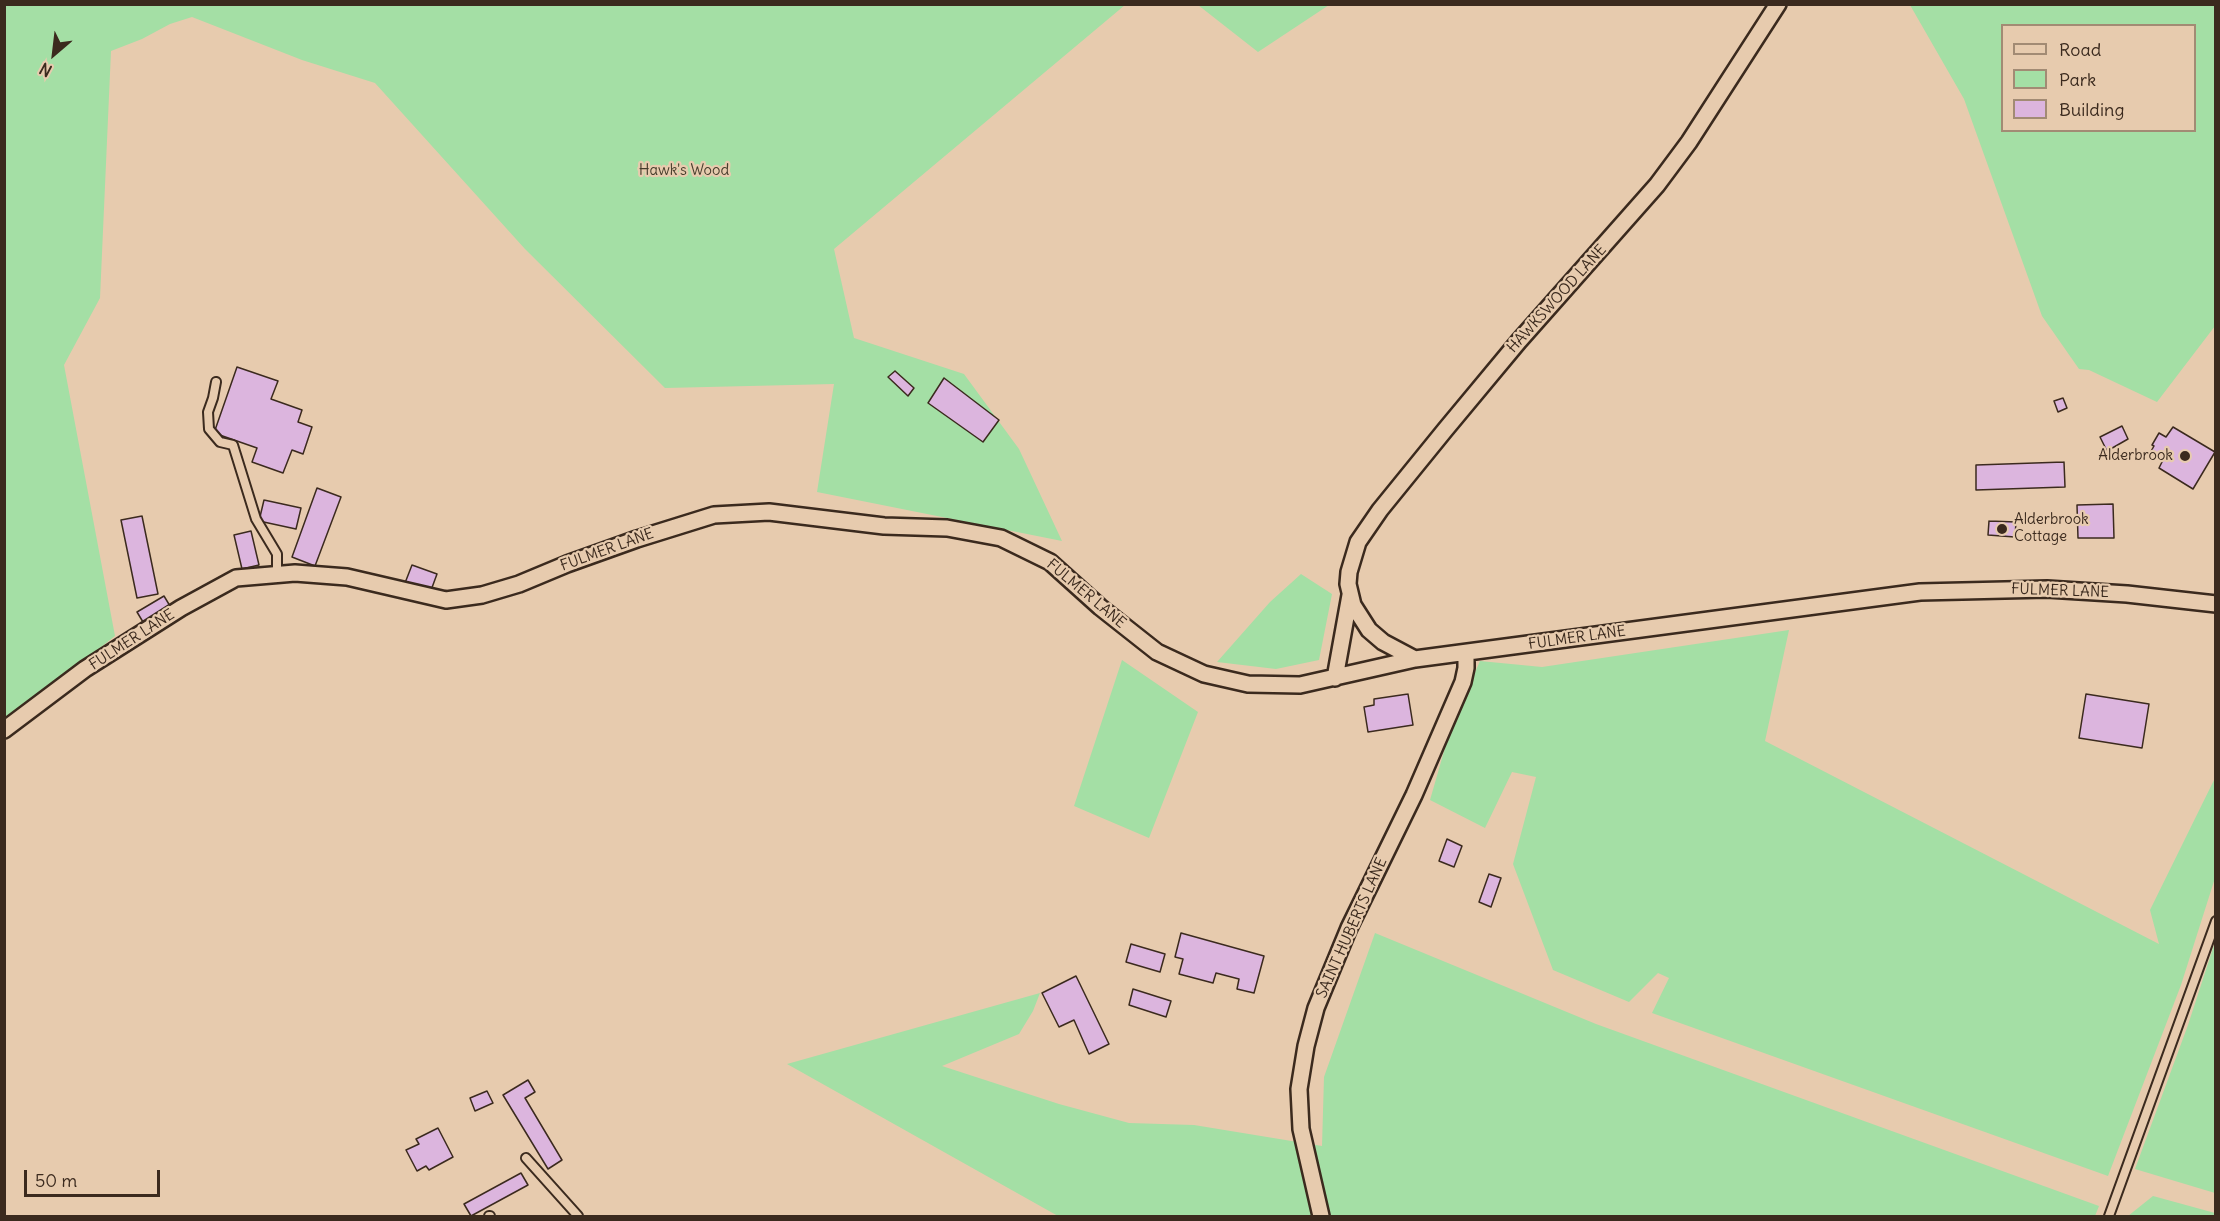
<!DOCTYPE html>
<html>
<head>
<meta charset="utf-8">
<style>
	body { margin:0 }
	#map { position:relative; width:2220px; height:1221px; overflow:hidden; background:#e7cbae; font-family:Delius,sans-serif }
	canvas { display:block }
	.frame { position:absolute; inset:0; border:6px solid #3b2a1e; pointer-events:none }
	.legend { position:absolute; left:2001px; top:24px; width:195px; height:108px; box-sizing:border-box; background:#e7cbae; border:2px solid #a28b74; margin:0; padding:8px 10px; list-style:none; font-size:18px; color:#3b2a1e }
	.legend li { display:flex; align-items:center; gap:12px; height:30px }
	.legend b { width:30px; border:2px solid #a28b74 }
	.north { position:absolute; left:24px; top:24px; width:60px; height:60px; -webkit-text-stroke:4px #e7cbae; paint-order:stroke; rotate:208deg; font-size:16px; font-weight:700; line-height:24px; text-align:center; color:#3b2a1e }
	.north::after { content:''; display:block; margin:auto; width:21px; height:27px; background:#3b2a1e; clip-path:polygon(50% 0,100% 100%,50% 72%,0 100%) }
	.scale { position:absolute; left:24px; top:1170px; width:136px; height:27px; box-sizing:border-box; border:3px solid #3b2a1e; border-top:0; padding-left:8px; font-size:18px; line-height:21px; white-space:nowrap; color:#3b2a1e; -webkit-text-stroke:4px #e7cbae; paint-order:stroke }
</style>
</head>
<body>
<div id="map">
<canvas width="2220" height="1221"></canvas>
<div class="frame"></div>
<ul class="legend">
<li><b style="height:8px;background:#e7cbae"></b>Road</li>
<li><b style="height:16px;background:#a4dfa5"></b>Park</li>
<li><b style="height:16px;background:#dcb5de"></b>Building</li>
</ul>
<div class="north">N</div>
<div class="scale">50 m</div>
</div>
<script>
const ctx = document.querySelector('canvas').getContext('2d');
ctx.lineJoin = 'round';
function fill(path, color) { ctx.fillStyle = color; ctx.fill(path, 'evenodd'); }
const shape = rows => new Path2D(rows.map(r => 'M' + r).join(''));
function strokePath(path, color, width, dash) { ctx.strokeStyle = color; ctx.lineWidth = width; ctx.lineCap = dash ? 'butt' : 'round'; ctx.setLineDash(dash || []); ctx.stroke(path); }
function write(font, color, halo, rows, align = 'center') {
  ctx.font = font + ' Delius,sans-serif'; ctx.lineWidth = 4.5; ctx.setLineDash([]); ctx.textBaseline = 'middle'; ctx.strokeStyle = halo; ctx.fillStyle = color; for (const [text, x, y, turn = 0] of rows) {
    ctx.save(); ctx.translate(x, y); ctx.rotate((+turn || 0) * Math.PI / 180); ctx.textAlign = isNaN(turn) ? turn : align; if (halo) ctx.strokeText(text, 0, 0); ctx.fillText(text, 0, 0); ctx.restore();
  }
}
const green = shape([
	[5,5,1125,5,834,249,854,338,964,374,1019,449,1062,541,817,492,834,384,665,388,525,249,375,83,302,60,192,17,170,24,142,39,111,51,100,298,64,365,115,636,5,723],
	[1198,5,1329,5,1258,52],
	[1910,5,2215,5,2215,326,2157,402,2089,370,2079,369,2042,316,1964,99],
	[2002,26,2194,26,2194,130,2002,130],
	[1301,574,1332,594,1319,660,1276,669,1217,662,1270,602],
	[1789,630,1765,741,2159,944,2150,910,2215,778,2215,878,2181,985,2108,1176,1652,1013,1669,978,1658,973,1629,1002,1553,970,1513,864,1536,777,1512,772,1485,828,1430,800,1451,727,1480,661,1542,667],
	[1122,660,1198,712,1149,838,1074,806],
	[1375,933,1596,1024,2099,1206,2095,1216,1058,1216,787,1064,1040,993,1033,1011,1019,1034,942,1066,1059,1104,1129,1123,1194,1125,1322,1146,1324,1077],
	[2215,942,2215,1193,2135,1169,2188,1025],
	[2153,1196,2215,1213,2215,1216,2128,1216]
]);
const building = shape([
	[237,367,278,381,271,399,302,410,298,422,312,427,303,454,292,450,283,473,252,462,257,448,214,433,237,367],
	[895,371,914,388,908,396,888,377,895,371],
	[944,378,999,420,983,442,928,403,944,378],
	[2063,398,2067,408,2058,412,2054,401,2063,398],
	[2122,426,2128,439,2107,451,2100,437,2122,426],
	[2173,427,2215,452,2193,489,2159,468,2163,460,2150,453,2154,446,2152,445,2159,433,2166,437,2173,427],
	[2064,462,2065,487,1976,490,1976,465,2064,462],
	[317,488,341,497,315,566,292,557,317,488],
	[264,500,301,508,296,529,259,521,264,500],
	[2113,504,2114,538,2078,538,2077,505,2113,504],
	[142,516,158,594,137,598,121,520,142,516],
	[1989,521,2016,522,2015,537,1988,535,1989,521],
	[251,531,259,565,242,569,234,535,251,531],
	[412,565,437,574,430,593,405,583,412,565],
	[164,596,170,606,143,622,137,612,164,596],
	[1408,694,1413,725,1368,732,1364,707,1374,705,1374,699,1408,694],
	[2086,694,2149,704,2142,748,2079,738,2086,694],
	[1447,839,1462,846,1454,867,1439,861,1447,839],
	[1489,874,1501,878,1491,907,1479,902,1489,874],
	[1181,933,1264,956,1254,993,1237,989,1239,979,1216,973,1213,983,1179,974,1183,959,1175,957,1181,933],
	[1131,944,1165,954,1160,972,1126,962,1131,944],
	[1076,976,1109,1044,1089,1054,1074,1020,1059,1027,1042,993,1076,976],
	[1133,989,1171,1001,1166,1017,1129,1005,1133,989],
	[528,1080,535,1092,525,1098,562,1160,548,1169,503,1095,528,1080],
	[487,1091,493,1103,475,1111,470,1098,487,1091],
	[438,1128,453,1157,429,1170,426,1166,417,1171,406,1150,419,1144,416,1139,438,1128],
	[521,1173,528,1185,471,1216,464,1204,521,1173]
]);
const lane = shape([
	[216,382,213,398,208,412,209,429,220,442,233,445,256,519,277,554,277,575],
	[526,1158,578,1216],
	[489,1216,490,1216],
	[2109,1216,2216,921]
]);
const street = shape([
	[1415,659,1383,642,1369,630,1353,605,1348,584,1349,572,1358,542,1380,510,1445,430,1519,341,1657,185,1689,142,1778,4],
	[1335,678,1350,595],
	[4,730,85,669,181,608,236,578,295,573,347,577,446,600,482,595,519,584,567,564,637,539,714,515,769,512,884,526,947,528,1001,538,1050,562,1100,607,1157,652,1204,674,1248,684,1300,685,1415,659,1920,592,2047,589,2127,594,2216,604],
	[1321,1216,1301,1129,1299,1089,1306,1046,1316,1008,1349,928,1414,795,1463,682,1466,668,1466,653]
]);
const markers = [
	[2185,456,6,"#3b2a1e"],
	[2002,529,6,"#3b2a1e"]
];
const parkNames = [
	["Hawk's Wood",684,171]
];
const streetNames = [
	["HAWKSWOOD LANE",1557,299,-48],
	["FULMER LANE",607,550,-20],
	["FULMER LANE",2060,591,2],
	["FULMER LANE",1086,594,40],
	["FULMER LANE",1577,638,-8],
	["FULMER LANE",132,640,-33],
	["SAINT HUBERTS LANE",1352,928,-66]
];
const poiNames = [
	["Alderbrook",2173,456],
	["Alderbrook",2014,520,"left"],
	["Cottage",2014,537,"left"]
];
fill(green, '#a4dfa5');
fill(building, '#dcb5de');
strokePath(building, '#3b2a1e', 1.5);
strokePath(lane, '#3b2a1e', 12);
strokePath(street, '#3b2a1e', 20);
strokePath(lane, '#e7cbae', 8);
strokePath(street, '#e7cbae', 15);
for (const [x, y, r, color] of markers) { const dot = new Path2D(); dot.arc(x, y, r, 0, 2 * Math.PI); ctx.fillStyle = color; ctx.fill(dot); strokePath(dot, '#e7cbae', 2); }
write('15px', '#463c2c', '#e7cbae', parkNames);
write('15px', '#3b2a1e', '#e7cbae', streetNames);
write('15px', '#3b2a1e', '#e7cbae', poiNames, 'right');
</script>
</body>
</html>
